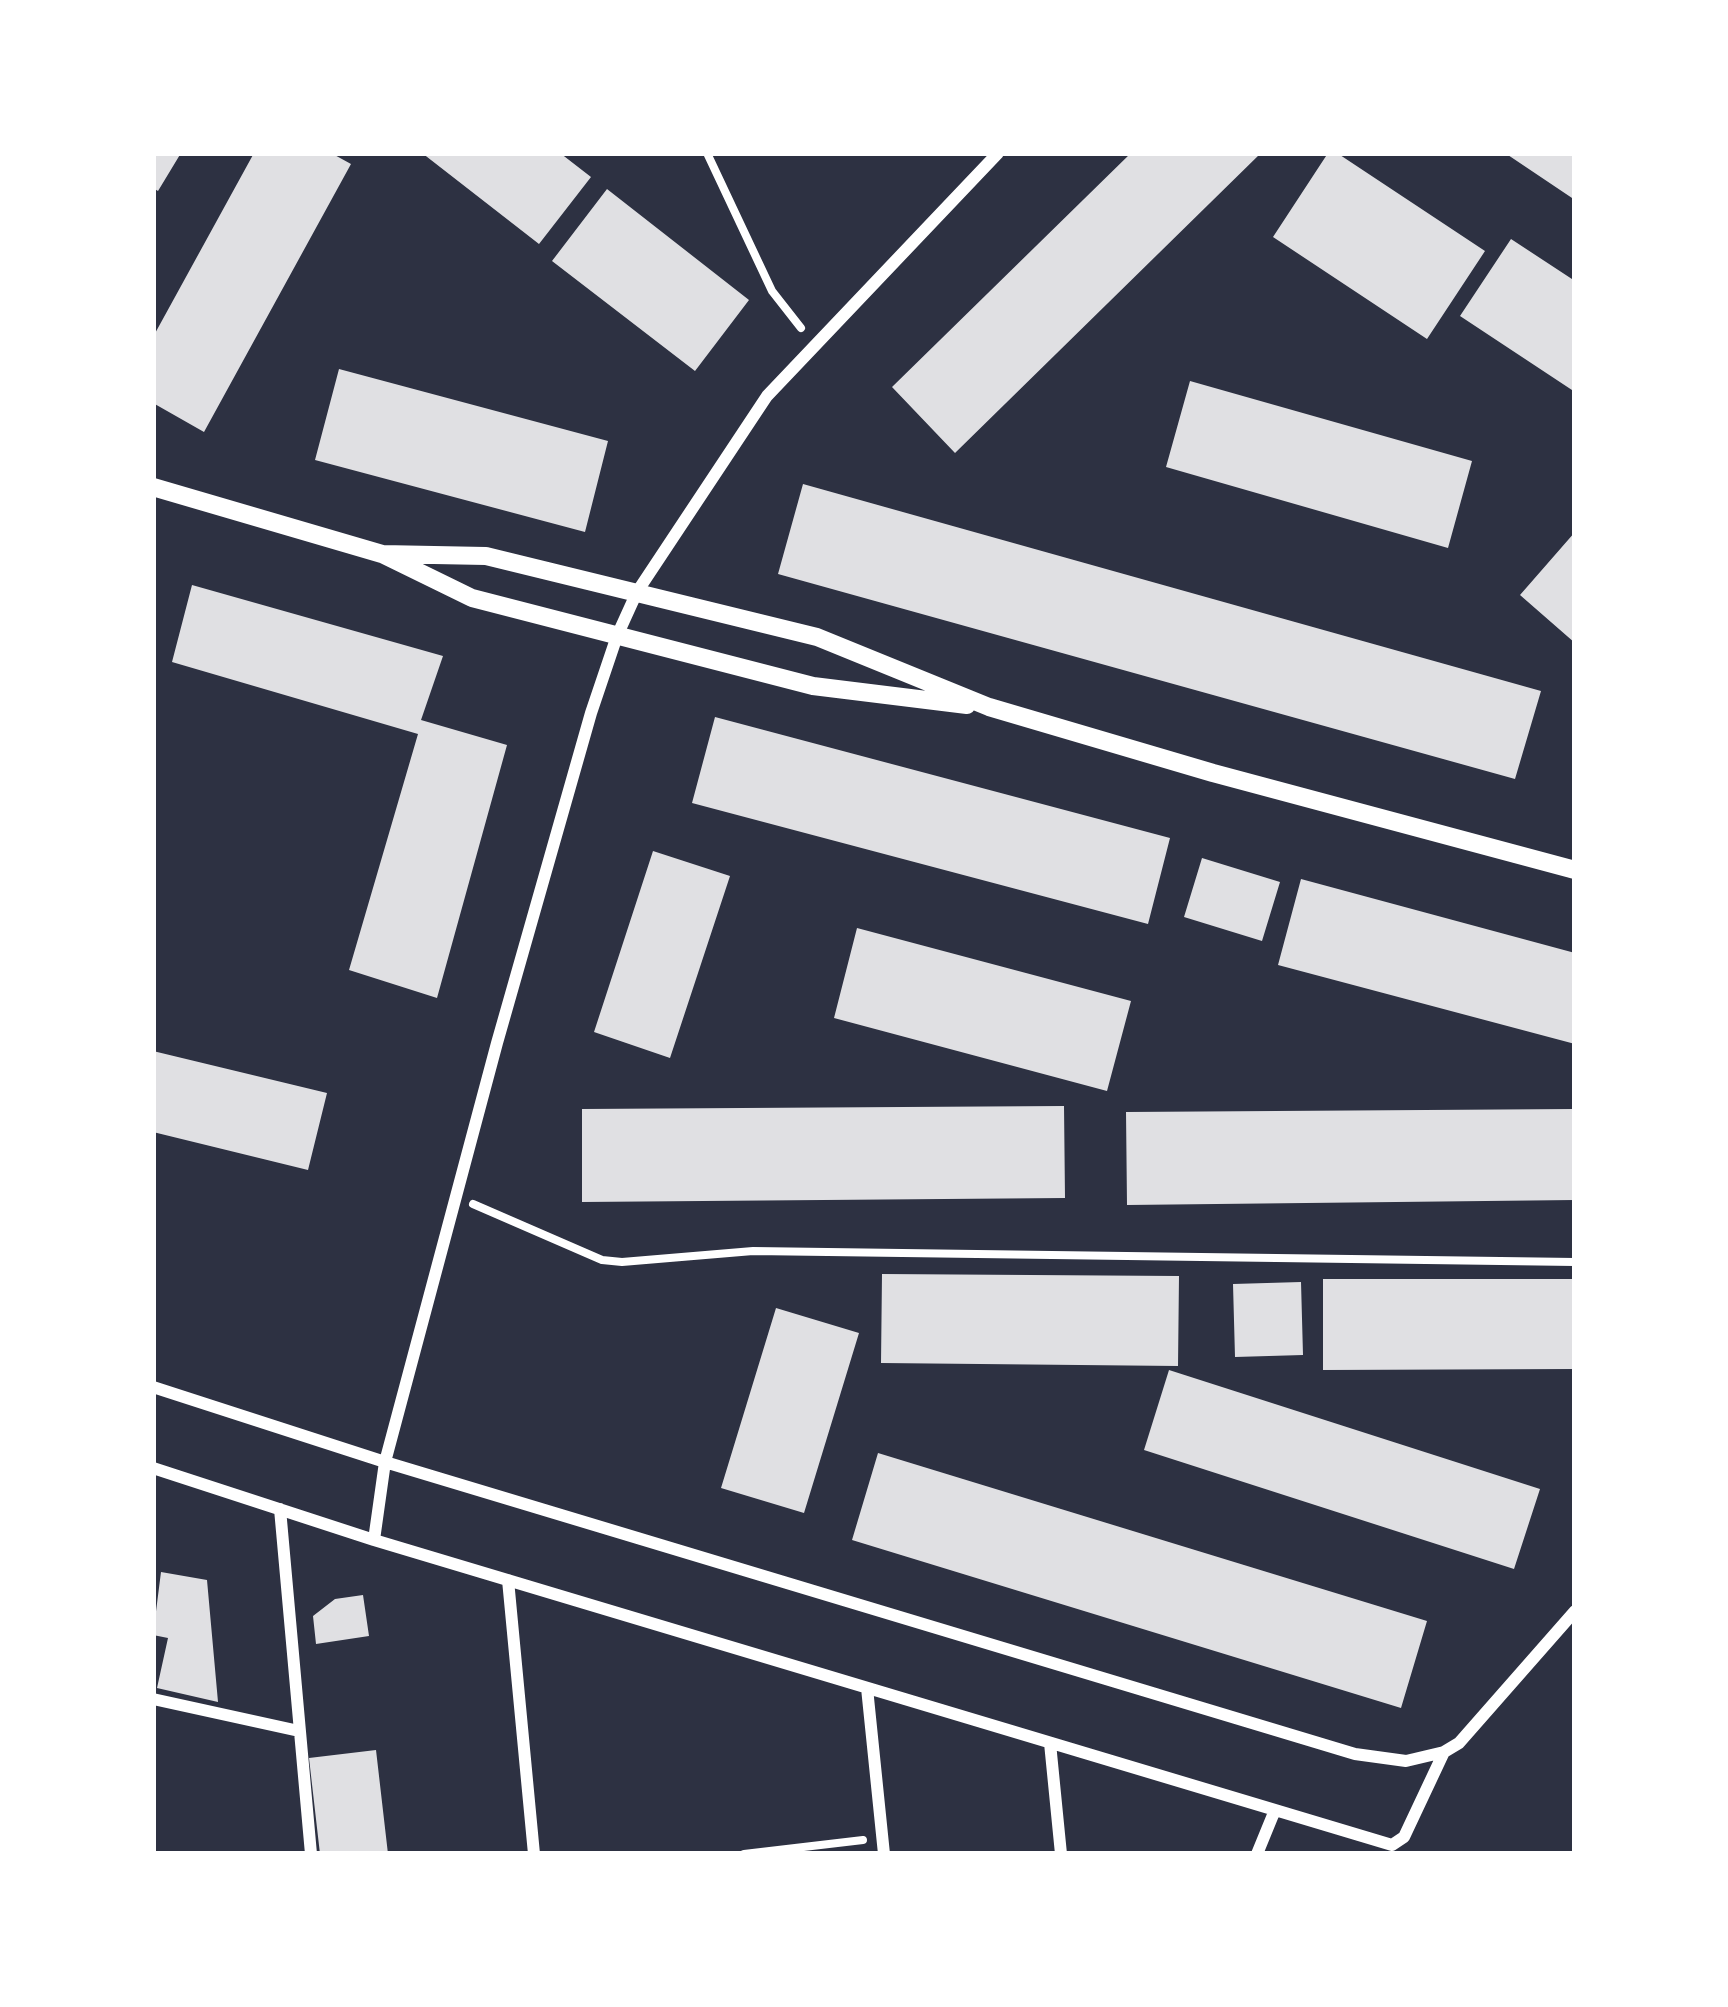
<!DOCTYPE html>
<html>
<head>
<meta charset="utf-8">
<style>
	body { margin:0 }
	#map { position:relative; width:1728px; height:2007px; overflow:hidden; background:#2d3142; font-family:"Alegreya Sans",sans-serif }
	canvas { display:block }
	.frame { position:absolute; inset:0; border:156px solid #fff; pointer-events:none }
</style>
</head>
<body>
<div id="map">
<canvas width="1728" height="2007"></canvas>
<div class="frame"></div>
</div>
<script>
const ctx = document.querySelector('canvas').getContext('2d');
ctx.lineJoin = 'round';
function fill(path, color) { ctx.fillStyle = color; ctx.fill(path, 'evenodd'); }
const shape = rows => new Path2D(rows.map(r => 'M' + r).join(''));
function strokePath(path, color, width, dash) { ctx.strokeStyle = color; ctx.lineWidth = width; ctx.lineCap = dash ? 'butt' : 'round'; ctx.setLineDash(dash || []); ctx.stroke(path); }
const building = shape([
	[153,153,181,153,158,191,153,188],
	[254,153,331,153,351,164,204,432,153,403,153,337],
	[422,153,560,153,591,177,539,244],
	[1131,153,1261,153,955,453,892,387],
	[1328,153,1337,153,1485,251,1427,339,1273,237],
	[1505,153,1575,153,1575,200],
	[607,189,749,300,695,371,552,261],
	[1511,239,1575,281,1575,392,1460,316],
	[339,369,608,441,585,532,315,460],
	[1190,381,1472,461,1448,548,1166,467],
	[803,484,1541,691,1515,779,778,574],
	[1575,532,1575,643,1520,595],
	[192,585,443,656,421,720,507,745,437,998,349,970,418,734,172,662],
	[715,717,1170,838,1148,924,692,803],
	[653,851,730,876,670,1058,594,1032],
	[1202,858,1280,882,1262,941,1184,917],
	[1301,879,1575,953,1575,1044,1278,965],
	[857,928,1131,1001,1107,1091,834,1018],
	[153,1051,327,1093,308,1170,153,1132],
	[1064,1106,1065,1198,582,1202,582,1109],
	[1575,1109,1575,1200,1127,1205,1126,1112],
	[882,1274,1179,1276,1178,1366,881,1363],
	[1323,1279,1575,1279,1575,1369,1323,1370],
	[1301,1282,1303,1355,1235,1357,1233,1284],
	[776,1308,859,1333,804,1513,721,1488],
	[1169,1370,1540,1489,1514,1569,1144,1450],
	[878,1453,1427,1621,1401,1708,852,1540],
	[161,1572,207,1580,218,1702,157,1688,168,1638,153,1635],
	[363,1595,369,1636,316,1644,313,1616,335,1599],
	[376,1750,388,1854,320,1854,309,1758]
]);
const path = shape([
	[707,153,772,291,801,328],
	[473,1204,602,1260,622,1262,753,1251,1575,1262],
	[744,1854,863,1840]
]);
const minor = shape([
	[153,1387,385,1462,1355,1754,1406,1761,1444,1752,1459,1743,1575,1611],
	[153,1468,374,1540,1392,1845,1404,1837,1444,1752],
	[280,1509,311,1854],
	[374,1540,385,1462,497,1043,591,713,617,636,637,592,767,396,998,153],
	[508,1580,534,1854],
	[867,1688,884,1854],
	[153,1699,299,1731],
	[1050,1743,1061,1854],
	[1257,1854,1275,1810]
]);
const tertiary = shape([
	[153,487,382,554,472,598,813,686,967,705],
	[382,554,486,556,817,637,989,707,1213,773,1575,870]
]);
fill(building, '#e0e0e3');
strokePath(path, '#fff', 8);
strokePath(minor, '#fff', 12);
strokePath(tertiary, '#fff', 18);
</script>
</body>
</html>
